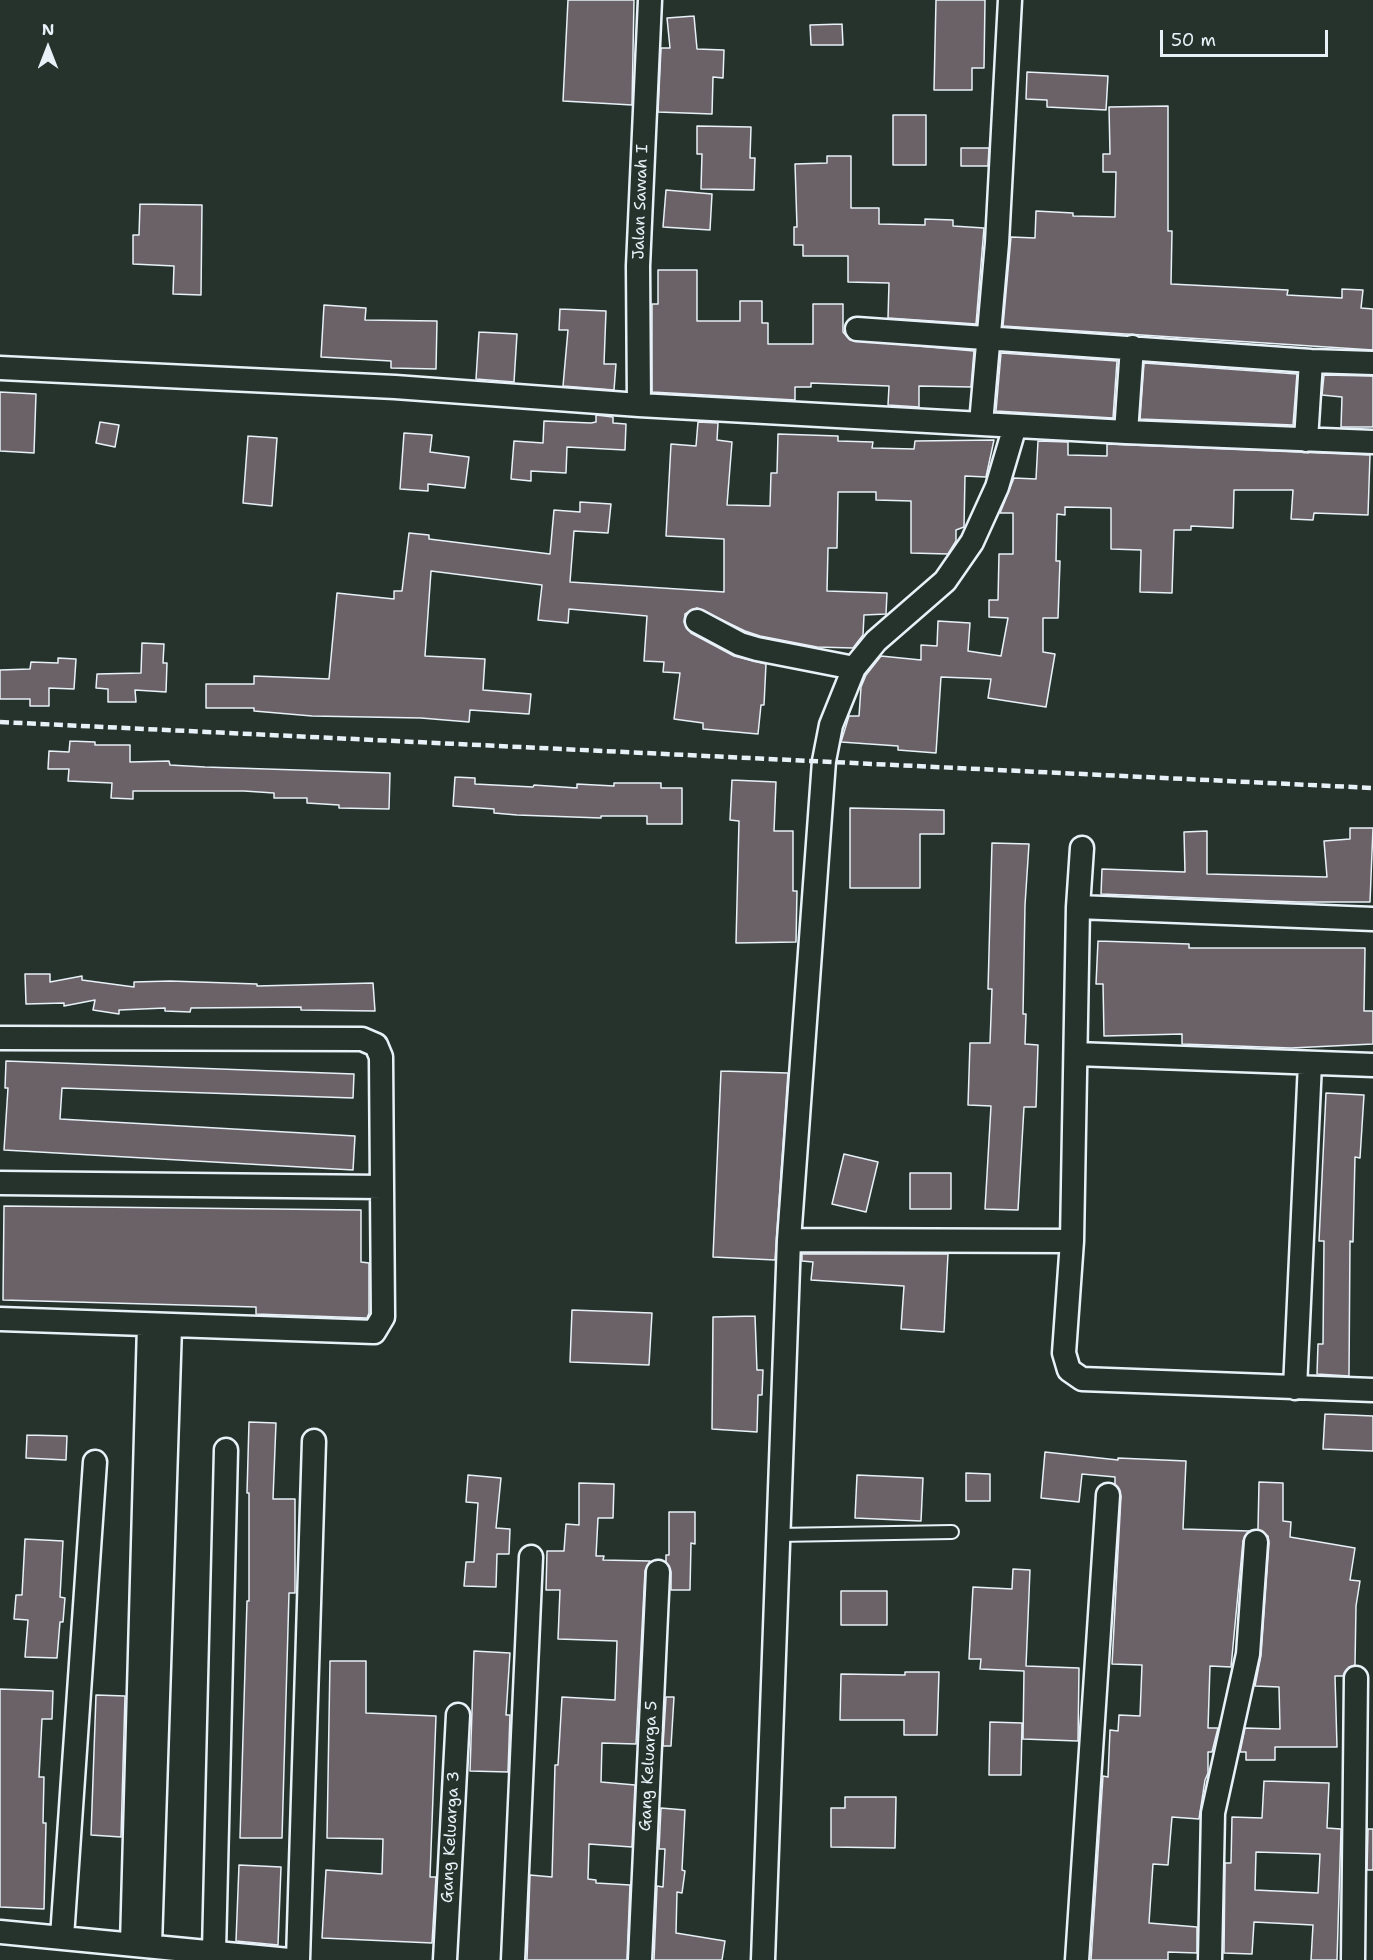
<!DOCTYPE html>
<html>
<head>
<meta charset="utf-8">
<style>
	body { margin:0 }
	#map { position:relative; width:1373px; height:1960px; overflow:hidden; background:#26332d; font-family:"Shantell Sans",sans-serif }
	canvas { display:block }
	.north { position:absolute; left:18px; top:18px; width:60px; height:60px; -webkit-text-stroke:4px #26332d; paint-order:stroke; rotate:0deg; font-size:16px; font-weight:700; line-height:24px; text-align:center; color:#e8f1f8 }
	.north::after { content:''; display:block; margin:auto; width:21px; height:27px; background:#e8f1f8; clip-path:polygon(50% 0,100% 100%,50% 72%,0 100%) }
	.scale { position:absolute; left:1160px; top:30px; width:168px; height:27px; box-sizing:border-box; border:3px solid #e8f1f8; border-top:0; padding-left:8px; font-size:18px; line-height:21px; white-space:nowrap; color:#e8f1f8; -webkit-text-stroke:4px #26332d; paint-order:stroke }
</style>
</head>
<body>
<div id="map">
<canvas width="1373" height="1960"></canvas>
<div class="north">N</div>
<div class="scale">50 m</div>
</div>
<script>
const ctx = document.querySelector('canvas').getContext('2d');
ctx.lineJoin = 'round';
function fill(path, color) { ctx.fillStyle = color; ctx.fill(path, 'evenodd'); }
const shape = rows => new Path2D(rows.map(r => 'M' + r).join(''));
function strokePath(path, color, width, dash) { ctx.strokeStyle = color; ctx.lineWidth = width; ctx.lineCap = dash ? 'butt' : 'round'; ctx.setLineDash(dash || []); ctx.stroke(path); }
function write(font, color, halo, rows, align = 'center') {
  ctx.font = font + ' "Shantell Sans",sans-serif'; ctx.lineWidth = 4.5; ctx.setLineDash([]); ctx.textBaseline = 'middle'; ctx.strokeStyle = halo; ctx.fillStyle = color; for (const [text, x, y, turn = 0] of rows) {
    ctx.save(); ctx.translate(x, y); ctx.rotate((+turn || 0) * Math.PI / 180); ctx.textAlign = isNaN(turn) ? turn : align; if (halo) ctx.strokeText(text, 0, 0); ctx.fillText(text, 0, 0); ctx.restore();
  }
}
const building = shape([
	[568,0,634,0,632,105,563,101,568,0],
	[936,0,985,0,984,68,972,68,972,90,934,90,936,0],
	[694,16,697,49,724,50,723,78,713,77,712,114,658,112,661,48,670,48,667,18,694,16],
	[842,24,843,45,811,45,810,25,842,24],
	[1027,72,1108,76,1106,110,1047,107,1047,100,1026,99,1027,72],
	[1168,106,1168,231,1172,231,1171,284,1288,290,1287,295,1342,298,1342,289,1363,290,1361,308,1373,309,1373,350,1003,326,1011,237,1035,238,1036,211,1073,213,1073,216,1115,217,1116,172,1103,172,1103,154,1110,154,1109,107,1168,106],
	[893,115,926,115,926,165,893,165,893,115],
	[697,126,751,127,750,158,755,158,754,190,701,189,702,154,697,154,697,126],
	[961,148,989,148,988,166,961,166,961,148],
	[827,156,851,156,851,208,879,208,879,224,925,225,925,219,953,220,953,226,984,228,976,324,888,318,889,283,848,282,848,256,803,256,803,245,794,245,794,227,797,227,795,164,827,163,827,156],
	[666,190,712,194,710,230,663,227,666,190],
	[140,204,202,205,201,295,173,294,174,266,133,264,133,235,139,235,140,204],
	[658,270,697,270,697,321,740,321,740,301,762,301,762,323,768,323,768,344,813,344,813,304,843,304,843,332,850,340,974,351,971,387,919,386,919,407,888,405,889,386,811,383,811,387,795,387,795,400,652,392,652,304,658,304,658,270],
	[324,305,366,308,365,320,437,321,436,369,391,368,391,361,321,357,324,305],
	[560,309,606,311,604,364,616,364,614,390,563,386,568,330,559,330,560,309],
	[479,332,517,334,514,382,476,379,479,332],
	[1001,353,1117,361,1113,418,996,411,1001,353],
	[1144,363,1297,374,1293,425,1140,419,1144,363],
	[1324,375,1373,376,1373,427,1341,427,1342,397,1322,395,1324,375],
	[0,392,36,394,34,453,0,451,0,392],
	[596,415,613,417,613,423,626,424,625,450,567,447,566,473,531,471,531,481,511,479,514,441,543,443,544,421,591,423,596,422,596,415],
	[100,422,119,425,115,447,96,443,100,422],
	[698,422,718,423,717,440,732,442,727,505,770,506,771,473,777,473,778,434,838,436,838,441,873,442,872,448,914,449,915,441,994,440,986,477,965,476,964,527,956,530,956,541,948,554,911,553,911,501,876,500,876,492,838,492,837,548,828,548,827,591,887,593,886,614,864,615,863,635,853,648,817,647,760,636,745,631,697,608,685,614,684,622,691,633,734,656,766,664,764,705,761,705,758,734,703,729,703,723,674,719,680,673,663,672,664,662,644,661,647,616,569,609,568,623,538,620,542,585,431,571,425,656,485,659,483,690,531,694,529,714,470,710,469,722,421,718,312,716,254,711,254,708,206,708,206,684,254,684,254,676,329,679,337,593,394,599,394,591,402,591,409,533,429,535,429,539,550,554,554,510,580,512,580,502,611,504,608,533,574,531,570,582,724,592,724,539,666,536,671,444,696,446,698,422],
	[404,433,432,435,430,452,469,457,465,488,428,484,428,491,400,489,404,433],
	[248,436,277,438,272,506,243,503,248,436],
	[1038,441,1068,442,1068,455,1107,456,1107,444,1370,455,1368,515,1314,513,1313,520,1291,519,1293,490,1234,490,1233,528,1191,526,1191,530,1174,530,1172,593,1140,592,1141,550,1111,549,1111,508,1065,507,1065,515,1057,514,1056,561,1060,561,1058,618,1043,618,1043,652,1055,654,1046,707,988,698,991,679,941,677,936,753,898,750,898,746,841,742,849,716,859,716,861,687,866,675,881,656,921,660,921,645,937,646,938,621,970,623,968,651,1001,656,1008,618,989,617,989,600,998,600,999,554,1013,554,1013,513,1000,513,1014,478,1036,479,1038,441],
	[142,643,164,644,163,663,167,663,166,692,135,690,136,702,108,702,108,689,96,688,97,674,141,673,142,643],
	[58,658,76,659,74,689,49,688,49,706,30,706,30,699,0,699,0,670,30,669,31,662,58,663,58,658],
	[70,741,95,742,95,745,130,745,130,762,169,761,170,765,205,767,390,773,389,809,339,808,339,805,307,803,307,798,274,798,274,793,244,791,133,791,133,799,111,798,112,783,68,781,69,769,48,769,49,751,69,752,70,741],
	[455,777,475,778,475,784,533,787,534,785,577,788,577,784,614,786,614,783,661,783,661,788,682,788,682,824,647,824,647,816,601,816,601,818,517,815,494,813,494,809,453,806,455,777],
	[732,780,776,782,774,831,793,831,793,891,797,891,796,942,736,943,739,821,730,820,732,780],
	[850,808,944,810,944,834,920,834,920,888,850,888,850,808],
	[1350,828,1373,828,1370,902,1299,902,1101,894,1102,869,1185,872,1184,832,1207,831,1207,874,1327,877,1324,841,1350,839,1350,828],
	[992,843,1029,844,1025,905,1023,1014,1026,1014,1025,1044,1038,1045,1036,1107,1024,1107,1018,1210,985,1209,991,1106,968,1105,970,1043,990,1043,992,989,988,989,992,843],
	[1098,941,1189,944,1189,948,1365,948,1364,1011,1373,1011,1373,1044,1291,1048,1182,1044,1182,1034,1104,1036,1103,984,1096,984,1098,941],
	[25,974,50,974,50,982,82,976,82,980,134,987,134,982,170,981,257,984,257,986,373,983,375,1011,301,1010,301,1007,191,1008,190,1012,165,1011,165,1008,119,1010,119,1014,93,1010,95,1000,64,1006,64,1003,26,1004,25,974],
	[6,1061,354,1074,353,1098,62,1088,60,1119,355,1136,353,1170,4,1150,8,1088,5,1088,6,1061],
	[721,1071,788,1073,775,1260,713,1257,721,1071],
	[1326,1093,1364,1095,1360,1158,1355,1157,1353,1242,1350,1241,1349,1376,1317,1374,1318,1344,1323,1344,1324,1241,1319,1241,1326,1093],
	[844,1154,878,1162,866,1212,832,1204,844,1154],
	[910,1173,951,1173,951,1209,910,1209,910,1173],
	[4,1206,361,1210,361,1262,369,1263,369,1313,367,1318,256,1314,256,1307,3,1300,4,1206],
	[802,1254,948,1254,944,1332,901,1329,904,1286,811,1280,813,1262,802,1261,802,1254],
	[572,1310,652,1313,649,1365,570,1362,572,1310],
	[755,1316,757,1370,763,1370,762,1395,758,1395,757,1432,712,1429,713,1317,755,1316],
	[1325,1414,1373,1416,1373,1451,1323,1449,1325,1414],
	[249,1422,276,1423,273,1499,295,1499,295,1593,289,1593,282,1838,240,1838,247,1601,249,1601,249,1493,247,1493,249,1422],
	[27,1435,67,1436,66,1460,26,1458,27,1435],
	[1045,1452,1118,1460,1118,1458,1186,1461,1183,1529,1249,1531,1243,1541,1231,1667,1210,1666,1208,1728,1218,1728,1212,1752,1208,1752,1208,1773,1205,1780,1199,1819,1172,1817,1168,1865,1153,1864,1149,1923,1197,1927,1197,1953,1168,1952,1168,1960,1091,1960,1103,1776,1108,1777,1110,1730,1118,1731,1119,1715,1140,1716,1142,1665,1112,1664,1121,1496,1115,1484,1115,1477,1082,1474,1079,1502,1041,1498,1045,1452],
	[966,1473,990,1474,990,1501,966,1501,966,1473],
	[468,1475,501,1478,496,1528,510,1529,509,1554,497,1554,496,1587,464,1586,466,1562,474,1562,478,1503,466,1502,468,1475],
	[857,1475,923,1478,921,1521,855,1518,857,1475],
	[1259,1482,1283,1483,1283,1521,1291,1522,1290,1537,1355,1548,1350,1580,1360,1581,1356,1606,1355,1665,1349,1667,1343,1676,1335,1676,1337,1747,1275,1747,1275,1760,1246,1760,1246,1752,1240,1752,1245,1728,1280,1729,1279,1687,1255,1686,1261,1655,1269,1543,1268,1536,1258,1529,1259,1482],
	[579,1483,614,1484,613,1518,598,1518,596,1556,604,1556,603,1560,650,1561,645,1571,636,1744,602,1743,601,1782,635,1785,632,1847,589,1844,588,1879,596,1880,596,1883,630,1885,627,1960,527,1960,530,1875,552,1877,555,1765,558,1765,562,1697,615,1700,617,1641,558,1639,560,1590,546,1590,547,1551,564,1551,566,1524,579,1525,579,1483],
	[669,1512,695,1512,695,1544,691,1543,690,1590,671,1590,671,1572,666,1562,666,1555,669,1555,669,1512],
	[25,1539,63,1541,60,1597,65,1598,63,1622,60,1622,57,1658,25,1657,28,1620,14,1619,16,1595,22,1595,25,1539],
	[1013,1569,1030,1570,1026,1666,1079,1668,1078,1741,1023,1739,1024,1671,980,1669,981,1659,969,1659,973,1587,1012,1589,1013,1569],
	[841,1591,887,1591,887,1625,841,1625,841,1591],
	[474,1651,510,1653,506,1715,510,1715,508,1772,470,1771,474,1651],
	[330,1661,366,1661,366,1713,436,1716,430,1877,436,1877,432,1943,322,1938,326,1870,382,1874,383,1839,327,1838,330,1661],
	[905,1672,939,1672,937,1735,904,1735,904,1720,840,1720,841,1674,905,1675,905,1672],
	[0,1689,53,1691,52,1719,42,1719,39,1777,44,1777,43,1823,46,1823,44,1909,0,1907,0,1689],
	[96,1695,125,1696,121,1837,91,1835,96,1695],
	[666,1697,674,1697,671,1746,663,1746,666,1697],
	[990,1722,1022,1723,1021,1775,989,1775,990,1722],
	[1264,1781,1329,1783,1327,1828,1341,1829,1337,1960,1311,1960,1313,1925,1254,1922,1252,1954,1224,1953,1225,1863,1231,1863,1232,1817,1262,1818,1264,1781],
	[1256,1852,1320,1854,1318,1893,1255,1890,1256,1852],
	[845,1797,896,1797,895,1848,831,1847,831,1808,845,1808,845,1797],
	[661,1808,685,1810,682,1870,685,1871,682,1893,677,1892,676,1933,725,1941,722,1960,654,1960,657,1886,663,1887,665,1849,659,1849,661,1808],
	[1368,1829,1373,1829,1373,1870,1367,1870,1368,1829],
	[239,1865,281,1867,278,1945,236,1941,239,1865]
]);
const service = shape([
	[778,1535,952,1532]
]);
const minor = shape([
	[857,329,1311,361,1373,363],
	[0,368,395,387,639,405,1126,432,1373,442],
	[639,405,638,266,650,0],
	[981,423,997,243,1010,0],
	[1126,432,1132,347],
	[1306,440,1311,361],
	[697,621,740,644,757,649,854,668],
	[1082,848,1078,907,1072,1241,1064,1353,1069,1370,1082,1379,1373,1390],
	[1078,907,1373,919],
	[0,1038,362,1039,376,1045,381,1057,383,1317,374,1332,0,1319],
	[1076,1054,1373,1065],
	[0,1183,382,1187],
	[789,1240,1072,1241],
	[1295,1388,1310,1063],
	[0,1932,289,1960],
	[62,1937,95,1462],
	[132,1944,149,1325],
	[150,1945,170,1326],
	[214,1951,226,1450],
	[298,1960,314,1441],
	[445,1960,458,1715],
	[513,1960,531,1557],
	[640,1960,658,1572],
	[763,1960,789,1240,824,761,831,725,854,668,876,641,945,581,972,542,997,487,1015,426],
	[1077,1960,1108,1495],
	[1210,1960,1213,1813,1248,1654,1256,1542],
	[1353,1960,1356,1678]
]);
const rail = shape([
	[0,722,1373,788]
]);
const streetNames = [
	["Jalan Sawah I",641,202,-88],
	["Gang Keluarga 5",649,1766,-87],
	["Gang Keluarga 3",451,1837,-87]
];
fill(building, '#6b6268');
strokePath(building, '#e8f1f8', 1.5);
strokePath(service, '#e8f1f8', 16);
strokePath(minor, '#e8f1f8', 27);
strokePath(service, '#26332d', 12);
strokePath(minor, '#26332d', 22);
strokePath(rail, '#e8f1f8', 4.5, [9, 4.5]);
write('16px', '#e8f1f8', '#26332d', streetNames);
</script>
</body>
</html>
